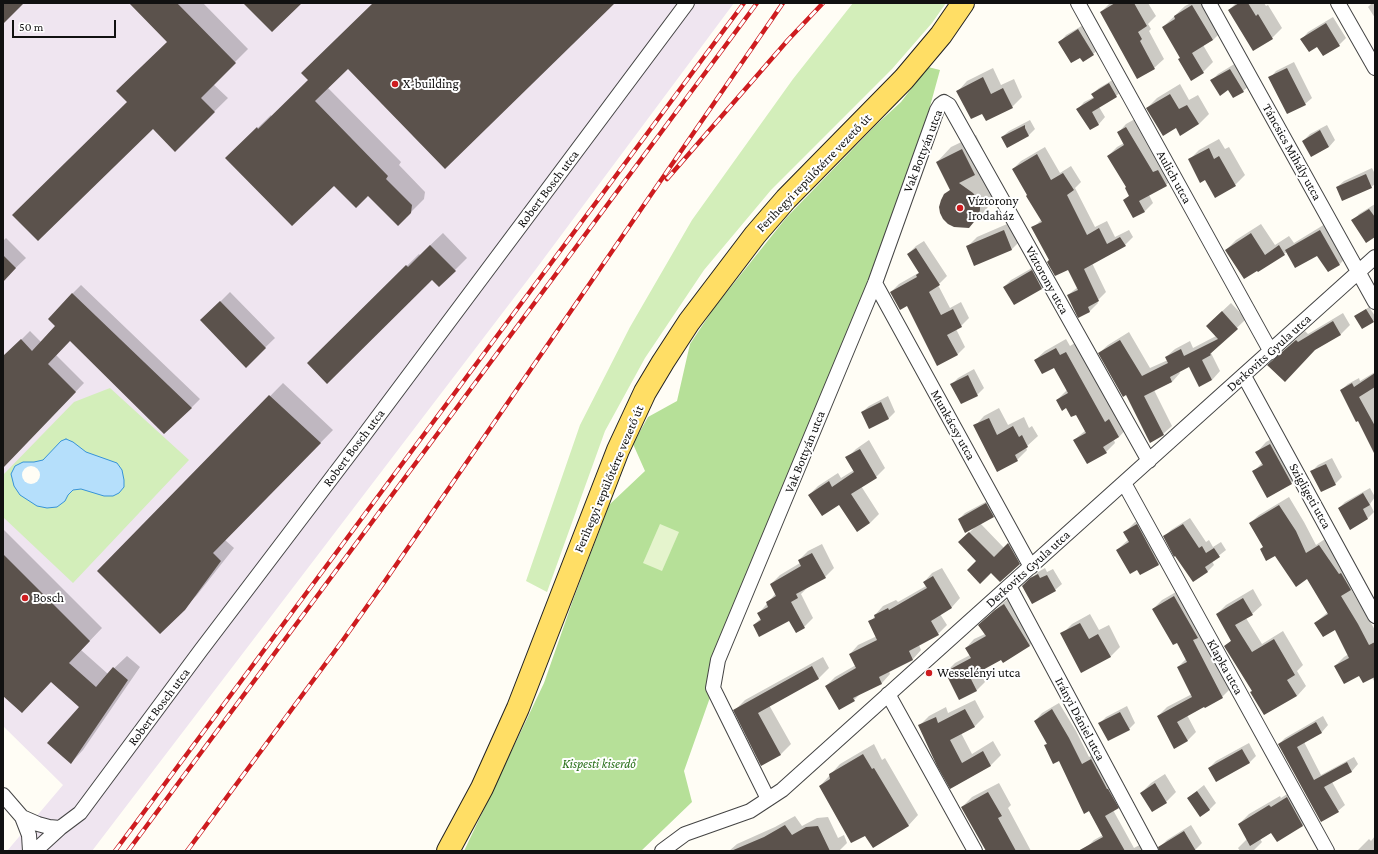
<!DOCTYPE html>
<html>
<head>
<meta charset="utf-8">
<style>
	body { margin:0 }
	#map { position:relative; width:1378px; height:854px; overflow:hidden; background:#fffdf5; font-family:"Crimson Pro",serif }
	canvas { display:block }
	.frame { position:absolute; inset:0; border:4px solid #111; pointer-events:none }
	.scale { position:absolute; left:12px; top:20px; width:104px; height:18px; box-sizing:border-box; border:2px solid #111; border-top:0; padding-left:5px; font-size:12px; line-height:14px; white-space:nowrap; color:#111; -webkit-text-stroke:3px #fff; paint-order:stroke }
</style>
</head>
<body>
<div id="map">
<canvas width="1378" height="854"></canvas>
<div class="frame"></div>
<div class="scale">50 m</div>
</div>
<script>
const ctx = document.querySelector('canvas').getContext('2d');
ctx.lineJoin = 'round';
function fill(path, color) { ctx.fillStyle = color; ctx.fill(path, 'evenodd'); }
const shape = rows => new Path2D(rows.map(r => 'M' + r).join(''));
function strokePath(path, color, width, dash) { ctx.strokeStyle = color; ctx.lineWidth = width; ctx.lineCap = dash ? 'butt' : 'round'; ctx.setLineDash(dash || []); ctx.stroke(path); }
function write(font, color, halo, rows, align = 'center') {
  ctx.font = font + ' "Crimson Pro",serif'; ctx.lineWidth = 4; ctx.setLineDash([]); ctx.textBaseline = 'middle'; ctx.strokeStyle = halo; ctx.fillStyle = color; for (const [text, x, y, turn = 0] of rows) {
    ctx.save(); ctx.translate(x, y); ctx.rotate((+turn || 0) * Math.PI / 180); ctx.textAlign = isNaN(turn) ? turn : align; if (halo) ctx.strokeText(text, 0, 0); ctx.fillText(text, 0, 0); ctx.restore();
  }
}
const industrial = shape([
	[3,3,734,3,536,269,92,851,7,851,63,785,3,726]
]);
const green = shape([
	[853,3,946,3,932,23,892,69,771,190,704,270,645,358,605,431,547,592,526,581,580,425,630,327,692,220,793,79],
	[110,388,189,460,73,583,3,517,3,475,74,402]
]);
const forest = shape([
	[928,67,940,70,929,110,925,144,713,689,684,771,692,802,641,851,464,851,544,683,573,600,609,505,645,471,633,444,648,417,677,401,690,344,714,308,786,218,876,125,901,102]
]);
const pitch = shape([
	[660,524,679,532,662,571,643,563]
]);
const water = shape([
	[66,439,73,442,86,452,117,463,122,470,124,480,124,487,119,493,113,496,104,496,81,489,73,490,68,495,65,501,57,507,47,508,37,506,20,495,14,486,11,474,15,466,23,462,34,462,43,460,61,441,66,439]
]);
const pier = shape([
	'22 475a9 9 0 1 1 18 0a9 9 0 1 1-18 0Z'
]);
const shadow = shape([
	[130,3,203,3,248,49,213,84,228,98,175,150,128,102,168,42],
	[374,3,613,3,348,68,328,88,401,162,399,165,425,192,424,199,398,225,368,195,334,184,227,158,271,115,272,117,310,80],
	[1110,3,1148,3,1156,16,1148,24,1151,29,1149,31,1164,59,1154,68,1138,78,1101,12],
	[1191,3,1207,3,1223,30,1213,40,1203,45,1213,62,1203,72,1181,57,1163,27,1185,6],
	[1236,3,1264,3,1266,6,1268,5,1282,28,1272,38,1229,10],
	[1372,3,1375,3,1375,18,1368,7],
	[1333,17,1346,38,1339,45,1323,55,1317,46,1302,39,1308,32],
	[1085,24,1100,48,1093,54,1080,56,1060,42,1066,35],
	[1294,62,1312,98,1305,104,1270,78,1276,71],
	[1236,63,1250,85,1243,91,1229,89,1211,81,1218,74],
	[993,68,1001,85,1014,79,1022,97,1012,107,983,112,958,91,967,81],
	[1116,78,1123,90,1116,96,1099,107,1105,117,1099,124,1090,129,1078,109,1084,102,1094,97,1092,94,1099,88],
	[1180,84,1189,100,1198,95,1209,114,1199,124,1176,127,1147,108,1157,98],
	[1135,119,1175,176,1166,185,1149,195,1153,203,1145,211,1134,217,1125,200,1130,195,1127,187,1108,156,1117,147,1124,143,1118,133,1126,124],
	[1030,120,1035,129,1029,135,1002,137,1009,131],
	[1327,125,1335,140,1329,147,1303,141,1310,134],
	[976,135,988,160,977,171,988,178,994,195,992,202,983,213,968,227,945,195,951,189,937,162,951,147],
	[1219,139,1225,149,1229,147,1245,175,1235,185,1205,179,1189,160,1199,150],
	[1045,147,1060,173,1071,166,1081,182,1075,188,1095,227,1107,221,1115,237,1129,230,1133,237,1125,245,1092,263,1106,292,1097,301,1098,303,1090,311,1079,316,1068,295,1078,287,1068,268,1050,260,1033,228,1042,219,1013,169,1021,161],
	[1372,168,1375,174,1375,184,1371,187,1337,187,1344,181],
	[1375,204,1375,236,1353,221,1359,214],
	[1014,221,1022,239,1012,249,974,265,967,247,977,237],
	[1330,221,1349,254,1340,264,1318,255,1287,252,1258,271,1226,250,1236,240,1261,224,1275,245,1289,236,1294,243],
	[443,233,467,258,439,286,432,279,308,363,419,254,420,255],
	[6,238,26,258,3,280,3,241],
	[924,241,947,276,938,285,950,308,961,302,969,318,961,326,956,329,965,347,957,355,907,305,891,292,899,284,920,272,908,254,916,246],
	[1039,264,1048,281,1042,288,1014,304,1004,287,1011,280],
	[81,285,200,399,191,408,70,340,56,355,84,383,3,467,3,358,30,331,41,342,56,326,72,294],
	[230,292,275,338,246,366,202,320],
	[1231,303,1246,319,1211,353,1220,371,1212,380,1190,365,1179,371,1180,373,1172,382,1154,390,1172,426,1163,434,1126,394,1099,353,1108,345,1129,332,1150,368,1168,360,1166,357,1175,349,1190,341,1193,348,1216,336,1216,317],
	[1369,307,1375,316,1375,320,1373,321,1356,316],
	[1343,313,1350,325,1341,334,1316,349,1277,356,1305,331,1308,334],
	[1066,339,1070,346,1075,343,1114,413,1118,411,1128,427,1119,437,1114,440,1115,443,1106,452,1074,440,1086,430,1076,413,1057,400,1067,390,1054,367,1035,360,1045,351],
	[974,369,984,388,977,395,952,384,958,378],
	[1375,372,1375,443,1341,390,1348,384,1359,378,1360,381],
	[283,383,333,430,225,540,234,548,197,595,160,633,98,571],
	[888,396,895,412,889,418,870,427,862,412,869,406],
	[999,408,1008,425,1024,417,1029,428,1032,426,1038,436,1026,447,1027,450,1017,460,975,426,984,416],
	[1280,434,1301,473,1291,483,1254,471,1262,463,1257,452,1266,442],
	[869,440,885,468,876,477,861,486,879,514,870,523,840,503,809,495,818,486,838,473,841,478,854,470,847,458,856,449],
	[1332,458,1342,477,1335,484,1312,471,1318,465],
	[1370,488,1375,497,1370,504,1374,512,1368,518,1350,528,1339,508,1345,502],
	[1289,497,1304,522,1316,545,1328,537,1359,580,1351,589,1375,630,1375,683,1372,677,1335,666,1344,657,1349,654,1335,628,1315,623,1328,612,1308,578,1264,546,1250,523,1259,515],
	[993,498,1000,510,993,516,980,523,1004,548,1018,534,1029,553,1000,581,960,542,976,526,959,519,965,513],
	[1147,515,1169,554,1159,564,1140,574,1137,569,1117,550,1129,539,1125,532,1135,522],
	[1190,518,1206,542,1209,540,1213,547,1221,542,1226,550,1212,561,1214,565,1208,571,1193,581,1164,537,1171,530],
	[3,529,102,628,81,650,108,674,127,656,140,667,83,750,71,763,80,707,52,681,3,695],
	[822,544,834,568,825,577,807,588,801,594,813,618,804,627,790,620,754,625,761,618,759,613,776,593,771,584,780,575,800,563,799,560,808,551],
	[942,568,960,598,952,607,940,614,947,625,938,634,919,645,921,650,913,659,889,671,890,674,882,683,861,693,854,700,826,686,835,677,856,665,850,654,858,645,877,636,870,622,875,616,875,615,883,606,896,600,898,602,926,586,924,582,932,573],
	[1045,568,1047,572,1053,569,1062,584,1055,590,1029,581,1038,572],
	[1183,588,1231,688,1222,697,1187,715,1196,732,1187,741,1158,716,1167,707,1192,694,1178,667,1186,659,1177,641,1153,609,1162,600],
	[1253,589,1262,605,1252,614,1246,618,1262,644,1283,631,1303,665,1297,671,1306,686,1297,696,1253,691,1225,646,1232,640,1217,614,1226,605],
	[1013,596,1038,636,1030,645,1004,662,1002,659,979,671,985,682,976,691,946,672,955,663,970,655,966,648,974,639,985,634,988,617,1005,601],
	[1090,614,1099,630,1109,625,1120,647,1110,657,1062,634,1072,624],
	[823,657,829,668,819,678,769,705,791,744,781,754,762,765,735,710,745,700],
	[975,700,984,717,974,727,961,733,972,754,993,741,1001,755,991,765,951,788,919,726,929,716,946,707,948,713],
	[1059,703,1076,731,1089,757,1099,752,1125,800,1118,808,1113,810,1134,848,1147,841,1154,851,1089,851,1087,847,1094,840,1103,835,1059,760,1045,746,1048,743,1035,721,1042,713],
	[1127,706,1135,723,1129,729,1100,723,1106,717],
	[1323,716,1328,725,1322,732,1304,742,1321,775,1354,757,1358,764,1352,771,1332,782,1345,805,1338,811,1279,744,1285,738],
	[1249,743,1256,756,1249,763,1209,768,1216,761],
	[874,744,882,760,885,758,918,815,908,826,865,835,820,786,840,764],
	[1165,774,1176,792,1166,802,1141,793,1151,783],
	[999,783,1011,805,1008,808,1031,851,987,851,962,807,972,797],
	[1204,785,1216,803,1209,810,1188,798],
	[1298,787,1313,815,1303,825,1277,841,1272,832,1260,839,1262,842,1253,851,1240,851,1238,848,1247,839,1239,824,1249,814,1280,796,1281,798],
	[795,816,802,826,817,818,828,817,838,838,844,835,847,843,839,851,729,851,737,844,775,827],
	[1191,825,1202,843,1195,850,1193,851,1160,851,1160,847,1167,840],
	[1375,836,1375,851,1357,851,1369,839,1371,841]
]);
const building = shape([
	[3,3,24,3,3,24],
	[129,3,177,3,236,63,201,98,215,112,175,152,153,129,38,241,12,215,127,102,116,91,167,42],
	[243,3,302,3,272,32],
	[373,3,615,3,445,169,348,69,315,101,388,176,386,179,412,205,411,213,398,226,368,196,356,208,334,186,292,226,225,158,257,127,258,129,308,80,301,73],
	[1115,3,1134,3,1147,26,1138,32,1142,39,1140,41,1155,69,1137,79,1100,12],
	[1239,3,1248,3,1256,16,1258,14,1273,39,1253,51,1228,10],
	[1192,5,1213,40,1192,53,1204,73,1191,81,1178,59,1180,58,1162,27,1175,19,1174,16],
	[1326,23,1340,46,1323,56,1317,47,1309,52,1300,39],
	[1078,29,1094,55,1083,62,1080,58,1071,63,1058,42],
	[1287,68,1306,105,1287,114,1268,77],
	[1230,69,1244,92,1233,98,1228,90,1220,96,1210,80],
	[983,77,991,94,1003,88,1013,108,986,121,982,114,971,119,956,91],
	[1109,83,1117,97,1092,112,1099,125,1090,130,1076,109,1094,98,1091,94],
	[1170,94,1179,109,1187,105,1199,124,1180,136,1176,128,1163,136,1146,108],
	[1025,125,1025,128,1029,136,1007,148,1001,137],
	[1126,127,1153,172,1158,170,1167,186,1139,201,1145,212,1133,218,1123,200,1129,196,1125,188,1126,187,1107,156,1124,145,1117,132],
	[1320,130,1329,147,1311,157,1302,141],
	[1209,148,1214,159,1219,156,1236,186,1215,198,1205,180,1200,183,1188,159],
	[962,149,975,175,959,183,973,193,977,198,980,204,980,210,978,217,969,228,954,227,948,224,943,219,940,213,939,207,941,200,944,194,950,190,936,162],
	[1037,154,1051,180,1063,173,1074,190,1067,195,1087,235,1099,228,1107,244,1120,237,1126,246,1084,269,1099,301,1088,307,1090,312,1078,318,1067,295,1078,290,1068,270,1055,276,1047,262,1049,260,1031,227,1042,222,1026,196,1027,195,1012,169],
	[1366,174,1372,188,1342,201,1336,187],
	[1369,209,1375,217,1375,237,1366,243,1351,220],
	[1004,230,1012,250,974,266,966,246],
	[1320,230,1340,265,1328,272,1317,256,1295,268,1285,250],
	[1251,233,1265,255,1279,245,1285,255,1258,272,1257,271,1244,279,1225,250],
	[430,245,456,271,439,287,432,280,327,384,307,363,406,265,408,267],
	[916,248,940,285,929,292,941,315,953,309,962,327,947,335,958,355,937,366,907,306,900,310,890,292,917,277,916,275,919,273,907,254],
	[3,255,16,268,3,282],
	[1032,270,1042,289,1014,305,1003,287],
	[72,293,192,408,164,434,70,341,48,364,76,392,3,468,3,356,21,339,32,351,55,326,48,319],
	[220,301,266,348,246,368,200,320],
	[1366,309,1374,322,1362,329,1354,316],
	[1222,311,1238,329,1210,354,1211,355,1202,360,1212,380,1199,387,1189,367,1170,377,1172,382,1144,396,1164,435,1150,443,1126,395,1123,397,1098,353,1120,340,1142,376,1168,363,1165,357,1181,349,1184,356,1218,339,1206,326],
	[1333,321,1341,335,1315,350,1285,382,1267,365,1296,340,1298,342],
	[1056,348,1060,355,1066,352,1105,422,1109,419,1119,437,1103,447,1107,453,1087,464,1073,440,1086,433,1076,415,1071,417,1066,408,1062,411,1056,400,1068,393,1054,368,1042,374,1034,360],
	[1375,373,1375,387,1359,397,1375,426,1375,455,1358,421,1356,422,1340,390,1352,383,1354,387],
	[968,375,978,396,961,404,950,384],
	[269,395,321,443,213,553,221,561,185,610,160,634,97,571],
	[881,402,889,419,869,429,861,412],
	[989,418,997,435,1013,426,1019,437,1022,435,1028,447,1015,455,1018,461,997,472,973,425],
	[1270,444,1292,484,1267,498,1252,471,1263,465,1255,452],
	[860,449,877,478,851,494,870,523,857,532,839,505,822,516,808,495,829,481,832,487,854,472,845,457],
	[1326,464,1336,485,1321,492,1310,471],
	[1363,493,1370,505,1363,509,1368,519,1350,530,1338,508],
	[986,503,994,517,965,533,958,519],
	[1279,505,1296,531,1306,553,1319,545,1339,574,1341,573,1351,590,1341,596,1358,624,1369,645,1375,642,1375,677,1363,683,1359,676,1344,684,1334,666,1349,658,1335,630,1323,637,1314,623,1328,614,1307,579,1296,587,1275,556,1266,561,1260,549,1263,547,1249,523],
	[1137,524,1159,565,1140,575,1137,570,1130,574,1116,550,1129,542,1123,532],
	[1183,524,1199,548,1202,546,1206,553,1214,548,1220,557,1205,567,1208,572,1193,582,1175,556,1174,557,1163,536],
	[969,532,994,557,1008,543,1020,564,1000,582,991,573,980,584,967,570,976,561,958,542],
	[812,553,826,578,796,594,798,598,791,602,805,628,796,633,789,621,759,637,753,625,761,620,757,613,768,607,766,602,776,596,770,584,801,566,798,560],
	[3,554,90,641,69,663,96,687,113,667,128,680,71,764,47,743,79,707,51,682,22,713,3,696],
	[1038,574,1040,578,1047,575,1056,591,1032,604,1022,586,1030,578],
	[933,576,952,608,931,621,939,635,909,651,913,660,879,677,882,684,853,698,855,701,839,710,825,686,856,668,849,654,877,640,868,621,875,618,874,615,888,608,889,610,927,588,923,582],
	[1174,596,1198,638,1193,640,1223,698,1205,708,1204,707,1177,722,1188,741,1174,749,1157,716,1192,697,1177,667,1187,662,1177,643,1173,645,1152,609],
	[1243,598,1253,615,1235,625,1252,652,1274,639,1295,675,1287,680,1297,696,1264,715,1250,692,1252,691,1224,646,1231,641,1216,614],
	[1004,604,1030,646,1003,663,1001,660,970,677,977,691,959,700,945,672,971,658,965,648,986,636,978,625,995,610],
	[1080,623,1089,639,1098,634,1111,657,1081,673,1060,633],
	[812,666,819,679,758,713,781,755,761,766,733,710],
	[965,709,975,727,950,740,962,763,983,751,991,766,950,789,937,766,918,725,936,717,938,723],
	[1052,709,1069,738,1082,764,1091,759,1107,789,1108,789,1119,808,1105,816,1125,851,1078,851,1103,837,1089,811,1084,814,1059,761,1053,764,1044,745,1047,744,1034,721],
	[1120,712,1130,730,1108,741,1098,723],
	[1316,722,1322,733,1297,747,1314,780,1347,762,1352,772,1324,787,1339,812,1321,822,1278,744],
	[1242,749,1250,763,1216,782,1208,768],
	[863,754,872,769,874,768,909,826,873,848,865,836,851,843,819,786,830,779,829,774],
	[1155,783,1167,803,1152,812,1140,793],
	[1197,791,1210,810,1200,817,1187,798],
	[988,792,1002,816,998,818,1016,851,986,851,961,807],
	[1287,797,1303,826,1277,842,1271,833,1250,846,1238,824,1269,805,1271,807],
	[785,825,792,835,806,827,818,826,830,851,731,851,764,837],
	[1184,831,1196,851,1159,851,1158,847]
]);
const minor = shape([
	[1078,3,1271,352],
	[1209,3,1375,302],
	[1338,3,1375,68],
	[875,283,1031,567],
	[1244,376,1375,616],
	[1124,483,1327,851],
	[1009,586,1151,851],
	[888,694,975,851],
	[3,795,22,817,29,835,30,851],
	[768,799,713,688,718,660,875,283,937,110,940,105,944,102,949,105,1149,461],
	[22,817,38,824,49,827,60,828],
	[35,851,60,828,80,813,201,650,359,442,687,3],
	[662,851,685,834,750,811,782,790,1375,257]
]);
const primary = shape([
	[448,851,482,788,518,708,618,450,645,392,663,362,689,322,755,235,786,199,904,79,941,35,963,3]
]);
const rail = shape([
	[667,179,788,40,823,3],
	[115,851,744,3],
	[128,851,757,3],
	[187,851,343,640,385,581,783,3]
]);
const markers = [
	[395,84,4,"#ce1c1f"],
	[960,208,4,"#ce1c1f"],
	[25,598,4,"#ce1c1f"],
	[929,673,4,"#ce1c1f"]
];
const poiNames = [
	["X-building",403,84],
	["Víztorony",968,201],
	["Irodaház",968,216],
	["Bosch",33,598],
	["Wesselényi utca",937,673]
];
const streetNames = [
	["Vak Bottyán utca",923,151,-69],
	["Táncsics Mihály utca",1292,152,61],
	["Ferihegyi repülőtérre vezető út",814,173,-46],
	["Aulich utca",1174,177,61],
	["Robert Bosch utca",548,189,-53],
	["Víztorony utca",1047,280,61],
	["Derkovits Gyula utca",1269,353,-42],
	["Munkácsy utca",953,425,61],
	["Robert Bosch utca",354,448,-53],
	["Vak Bottyán utca",805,452,-68],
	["Ferihegyi repülőtérre vezető út",609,479,-67],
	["Szigligeti utca",1310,496,61],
	["Derkovits Gyula utca",1028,569,-42],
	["Klapka utca",1225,667,61],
	["Robert Bosch utca",159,707,-53],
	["Irányi Dániel utca",1080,719,62]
];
const parkNames = [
	["Kispesti kiserdő",599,764]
];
fill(industrial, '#efe5f0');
fill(green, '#d3eeba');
fill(forest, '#b6e098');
fill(pitch, '#e5f4cd');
fill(water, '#b5dffb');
strokePath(water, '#3693d8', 1);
fill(pier, '#fffdf5');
fill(shadow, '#0003');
fill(building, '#5b524c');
strokePath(minor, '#444', 16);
strokePath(primary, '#222', 24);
strokePath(minor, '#fff', 14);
strokePath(primary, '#ffde65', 22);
strokePath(rail, '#ce1c1f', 4.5);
strokePath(rail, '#fff', 3, [9]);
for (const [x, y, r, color] of markers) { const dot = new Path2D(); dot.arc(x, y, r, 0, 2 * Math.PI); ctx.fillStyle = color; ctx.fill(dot); strokePath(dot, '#fff', 1.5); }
write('13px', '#111', '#fff', poiNames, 'left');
write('13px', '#111', '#fff', streetNames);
write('italic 13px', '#29701a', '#fff', parkNames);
</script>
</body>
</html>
